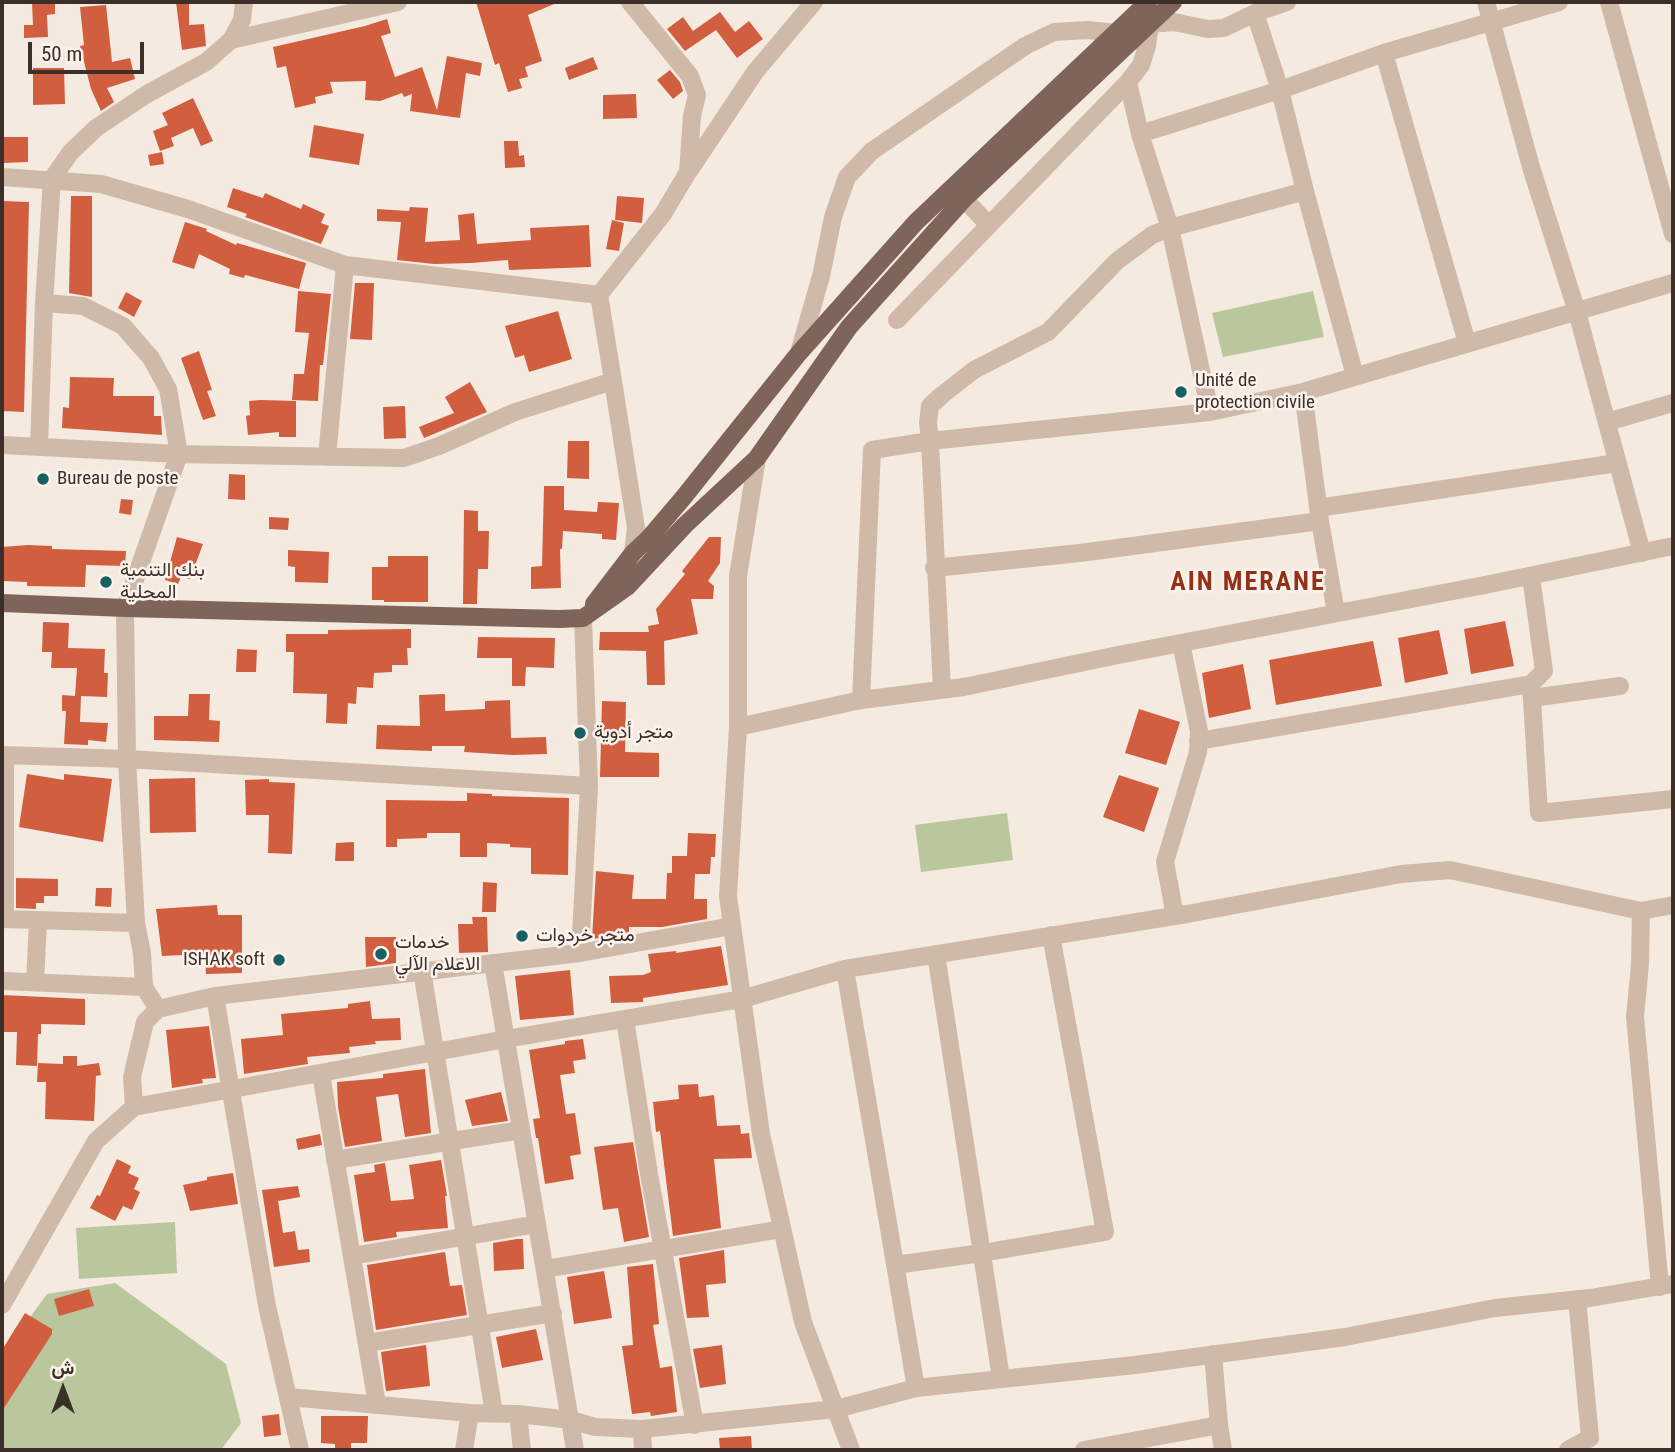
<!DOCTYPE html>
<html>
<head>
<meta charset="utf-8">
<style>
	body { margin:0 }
	#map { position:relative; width:1675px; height:1452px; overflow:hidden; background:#f5eadf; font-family:"Roboto Condensed",Vazirmatn,sans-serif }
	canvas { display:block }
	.frame { position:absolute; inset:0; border:4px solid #3c2e29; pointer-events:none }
	.north { position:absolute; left:28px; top:1354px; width:70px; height:70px; -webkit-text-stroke:5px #fcf4ec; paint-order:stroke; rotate:0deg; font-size:19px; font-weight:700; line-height:28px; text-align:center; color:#3c2e29 }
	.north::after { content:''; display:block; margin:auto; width:24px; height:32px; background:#3c2e29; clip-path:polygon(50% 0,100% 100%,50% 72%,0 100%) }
	.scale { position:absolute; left:28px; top:42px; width:116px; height:32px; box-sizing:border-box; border:4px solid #3c2e29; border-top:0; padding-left:9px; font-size:21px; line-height:24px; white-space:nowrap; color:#3c2e29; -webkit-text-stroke:5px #fcf4ec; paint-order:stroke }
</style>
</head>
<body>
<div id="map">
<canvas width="1675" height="1452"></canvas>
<div class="frame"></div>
<div class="north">ش</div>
<div class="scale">50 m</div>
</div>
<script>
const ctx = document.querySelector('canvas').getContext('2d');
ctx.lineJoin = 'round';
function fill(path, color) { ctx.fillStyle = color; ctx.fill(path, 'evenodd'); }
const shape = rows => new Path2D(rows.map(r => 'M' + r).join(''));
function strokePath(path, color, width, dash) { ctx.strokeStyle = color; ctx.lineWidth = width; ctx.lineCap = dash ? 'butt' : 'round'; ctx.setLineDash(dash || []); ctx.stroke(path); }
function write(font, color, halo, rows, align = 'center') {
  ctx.font = font + ' "Roboto Condensed",Vazirmatn,sans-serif'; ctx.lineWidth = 5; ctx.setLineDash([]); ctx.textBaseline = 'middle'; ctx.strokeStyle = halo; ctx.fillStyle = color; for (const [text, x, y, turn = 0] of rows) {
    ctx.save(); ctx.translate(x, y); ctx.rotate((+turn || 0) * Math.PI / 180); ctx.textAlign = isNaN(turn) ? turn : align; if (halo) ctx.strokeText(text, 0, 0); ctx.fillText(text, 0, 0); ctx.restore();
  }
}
const green = shape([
	[1313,291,1324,337,1223,357,1212,313],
	[1007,813,1013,860,921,872,915,825],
	[175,1222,177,1273,79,1279,76,1228],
	[115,1283,226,1364,241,1423,221,1450,2,1450,2,1356,47,1294]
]);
const building = shape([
	[32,2,55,2,55,14,47,15,48,37,24,38,24,25,33,25],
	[176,2,189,2,189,25,204,24,206,46,182,50],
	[476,2,559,2,528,15,542,61,525,67,528,77,519,79,522,88,508,92,499,63,495,65],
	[106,5,112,62,130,58,135,79,107,88,114,102,101,111,91,89,80,46,84,45,80,7],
	[720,12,735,32,749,21,763,39,737,58,716,30,685,51,667,29,683,17,693,31],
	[387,19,391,33,381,36,395,77,422,67,437,110,447,56,482,63,480,76,466,73,460,118,410,111,412,94,404,97,402,93,380,101,365,100,366,81,330,82,333,93,315,97,316,103,295,108,286,66,277,68,273,47,365,26],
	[593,57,598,69,569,80,565,68],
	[33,68,64,68,65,104,33,105],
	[670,70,680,82,683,91,673,99,657,80],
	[636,94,637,118,603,119,603,95],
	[193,98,213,141,201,146,193,128,171,138,174,146,160,151,153,131,168,125,162,113],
	[314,125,364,134,359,165,309,157],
	[2,137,28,137,28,162,2,163],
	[504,141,518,141,519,156,524,155,525,167,505,168],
	[162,152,164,164,150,166,148,155],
	[233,188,263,198,265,193,301,209,303,204,325,214,321,223,329,226,321,244,245,217,247,214,227,207],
	[71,196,92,196,92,297,69,293],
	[617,196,644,198,642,223,615,220],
	[2,201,29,202,24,412,2,411,4,224,2,224],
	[410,207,428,208,425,242,460,240,458,215,474,213,477,244,531,240,530,228,589,225,591,267,509,270,508,260,471,263,434,264,397,260,401,222,377,221,377,209,409,211],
	[612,220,624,223,619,251,606,249],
	[185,222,207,229,206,231,236,245,237,243,306,263,299,289,245,275,244,278,229,274,230,269,199,254,194,269,172,262],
	[355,283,374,283,372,340,350,339],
	[298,291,331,294,323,365,320,365,318,401,292,400,294,374,304,374,309,333,295,332],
	[126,292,142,301,134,317,118,308],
	[558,311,572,359,529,372,524,355,515,358,505,326],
	[199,351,212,390,207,391,216,416,203,420,181,358],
	[70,377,114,378,113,396,154,396,154,416,161,416,162,435,62,428,63,407,69,408],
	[470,382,487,412,424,438,419,427,454,413,445,397],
	[261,400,296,401,296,437,279,437,279,432,248,435,246,416,250,415,249,401],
	[405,406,406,438,384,439,383,407],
	[568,441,589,441,589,479,567,478],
	[229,474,245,475,245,500,228,499],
	[544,486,564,486,564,510,597,512,598,502,619,503,616,540,602,539,602,534,563,531,562,549,560,549,561,588,531,589,531,567,542,566],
	[121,499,133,500,131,515,119,513],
	[464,510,478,511,478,531,489,531,488,569,478,569,477,604,463,604],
	[269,517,289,518,288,530,269,529],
	[177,537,203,544,190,579,181,577,178,584,165,580],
	[709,537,721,537,720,563,708,581,714,586,713,599,691,599,698,634,664,641,665,685,647,685,646,651,599,650,600,632,649,632,648,626,659,624,656,609,685,574,682,571],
	[28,545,52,546,52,549,126,551,125,566,86,565,85,587,27,586,27,582,2,581,2,547],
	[288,550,329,552,328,583,295,582,295,567,288,566],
	[388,556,428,556,428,602,384,602,384,600,372,600,372,567,388,567],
	[1505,621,1514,666,1471,674,1464,629],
	[43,622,69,623,68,648,105,649,104,673,108,673,107,697,81,696,80,722,108,723,106,742,88,740,88,745,64,744,66,711,62,711,62,695,75,696,77,668,51,668,52,652,42,652],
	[411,629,411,648,407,648,408,665,392,665,392,672,374,673,373,688,357,687,356,704,348,703,347,724,326,723,327,694,293,693,294,652,286,652,286,634,328,634,328,630],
	[1439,630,1448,674,1405,683,1398,638],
	[478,637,555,638,554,668,526,667,525,686,512,686,512,658,477,658],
	[1373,641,1382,686,1276,705,1269,660],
	[237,649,257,650,256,672,236,672],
	[1243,664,1251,709,1209,718,1202,673],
	[189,694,210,694,209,720,220,721,219,742,154,740,154,716,188,716],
	[445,694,445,711,485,709,485,701,510,700,511,738,546,737,547,754,513,755,464,752,465,746,432,746,432,751,376,749,377,725,420,726,419,695],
	[602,701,626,702,625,752,659,753,659,777,600,777],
	[1139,709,1180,722,1166,765,1125,753],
	[27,774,64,780,64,774,112,779,103,842,19,827],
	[1119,775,1159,788,1144,832,1103,817],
	[195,778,196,832,150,833,149,779],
	[269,779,269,782,295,783,292,854,268,853,269,815,246,815,245,780],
	[467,793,492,794,492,796,569,798,568,875,531,874,531,848,510,847,510,844,487,843,487,857,460,857,460,833,427,833,427,838,397,839,397,847,386,847,386,800,467,801],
	[688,833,716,834,715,857,711,857,710,874,695,874,694,899,707,899,707,919,662,927,629,927,629,933,607,931,607,937,592,939,596,871,634,875,632,899,666,899,667,873,672,873,672,856,687,856],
	[354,842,354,861,335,861,336,843],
	[16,878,58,879,58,896,44,896,44,903,36,903,36,909,16,908],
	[483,882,497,883,496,912,482,912],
	[96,888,112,888,111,907,95,906],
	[217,905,218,915,242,915,242,973,206,974,205,954,162,956,156,909],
	[472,917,487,917,488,952,459,953,458,924,473,924],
	[365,937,396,937,396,963,366,967],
	[721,946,728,985,643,998,643,1002,611,1003,609,976,643,975,651,972,648,954,676,951,676,953],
	[570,970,574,1015,520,1020,515,976],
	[2,995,85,999,85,1025,41,1024,41,1034,38,1034,37,1066,16,1065,17,1032,2,1032],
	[370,1001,372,1019,400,1018,401,1040,375,1041,376,1044,349,1047,350,1053,307,1057,308,1064,244,1074,241,1039,283,1035,281,1014,348,1008,348,1004],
	[209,1026,216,1078,202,1079,203,1083,172,1088,166,1030],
	[583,1039,586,1059,573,1061,575,1073,560,1075,566,1114,575,1113,581,1154,570,1156,574,1179,545,1184,538,1138,536,1138,533,1119,540,1118,529,1050,565,1044,565,1041],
	[63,1056,77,1056,77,1066,99,1063,101,1075,96,1076,94,1121,45,1119,46,1082,37,1082,38,1063,63,1064],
	[425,1069,431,1133,405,1137,398,1094,376,1097,382,1141,345,1147,338,1107,337,1082,383,1078,383,1074],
	[698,1084,699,1097,714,1095,717,1126,740,1125,741,1134,749,1133,752,1158,714,1159,721,1228,673,1236,660,1131,656,1132,653,1102,679,1099,678,1085],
	[501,1092,508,1121,472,1126,465,1100],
	[320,1134,322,1145,298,1150,296,1139],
	[633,1142,649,1237,624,1242,618,1208,603,1210,594,1147],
	[117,1159,131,1166,128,1173,139,1178,134,1189,140,1192,132,1210,123,1206,115,1221,90,1208,97,1195,100,1196],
	[441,1160,447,1196,445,1196,448,1228,396,1232,397,1237,364,1242,354,1175,375,1172,374,1165,385,1163,391,1201,414,1199,409,1165],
	[233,1173,238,1204,190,1211,183,1185,207,1180,207,1177],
	[298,1186,300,1197,278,1201,283,1233,295,1231,298,1250,309,1249,310,1262,274,1267,262,1190],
	[517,1239,523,1239,524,1269,494,1271,493,1243],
	[724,1250,726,1283,706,1285,709,1317,687,1318,679,1258],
	[445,1252,450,1286,462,1285,467,1315,376,1330,367,1265],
	[653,1264,659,1324,653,1325,660,1368,672,1366,677,1412,651,1416,650,1412,632,1414,622,1346,633,1345,627,1267],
	[604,1271,612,1318,574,1324,567,1277],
	[89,1289,94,1306,59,1316,54,1299],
	[25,1313,52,1329,52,1334,2,1411,2,1350],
	[536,1329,543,1360,502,1368,496,1337],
	[426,1345,430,1386,386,1391,381,1352],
	[722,1345,726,1384,700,1388,693,1349],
	[279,1414,281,1435,264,1437,262,1416],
	[321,1416,368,1416,367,1443,351,1443,351,1450,335,1450,335,1444,321,1443],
	[751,1436,752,1450,720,1450,719,1438]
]);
const minor = shape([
	[1486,2,1531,167,1577,312,1642,553],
	[1609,2,1673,234],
	[231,40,398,2],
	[1384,53,1467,343],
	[1140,134,1280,90,1255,13],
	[689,171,755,72,814,2],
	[2,177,101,184,188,209,345,265,599,295,613,381],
	[964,199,989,225],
	[599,295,663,214,688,172,692,116,697,95,690,76,630,2],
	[897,320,1128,82,1141,65,1147,46,1150,24,1174,22,1208,29,1224,28,1255,13,1287,2],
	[799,353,821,276,833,217,847,177,872,151,1025,46,1054,32,1088,30,1116,33],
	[1355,376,1305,191,1280,90,1384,53,1559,2],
	[1303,392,1320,521,1336,613],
	[1210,412,1170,228,1305,191],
	[1607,422,1673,403],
	[2,445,179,454,404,458,439,446,515,412,613,381,636,528,633,553],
	[39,447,44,303,52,179,70,153,96,128,147,94,206,62,231,40,242,20,244,2],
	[327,457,345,265],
	[757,458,738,576,738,727,728,896,761,1134,803,1322,851,1450],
	[1318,508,1617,463],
	[934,568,1080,553,1320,521],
	[1531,684,1539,813,1673,799],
	[942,690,930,441,1210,412,1303,392,1673,283],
	[1532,698,1620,686],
	[861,700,872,450,930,441,928,422,930,406,942,395,974,370,1048,332,1117,261,1152,235,1170,228,1140,134,1128,82],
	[738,727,861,700,964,687,1118,655,1490,584,1673,546],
	[1198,741,1531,684,1544,671,1531,576],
	[2,755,127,759,589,786],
	[1641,911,1640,964,1635,1017,1660,1287],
	[1175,916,1165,862,1198,752,1199,731,1181,643],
	[2,919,136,923],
	[5,919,5,755],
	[580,953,732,926],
	[936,954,1001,1378],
	[493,963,575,1450],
	[845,969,916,1388],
	[422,971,494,1413],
	[2,981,144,987],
	[35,982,38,921],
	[215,996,267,1306,300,1450],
	[158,1009,215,996,580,953,589,786,583,618],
	[625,1019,649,1174,695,1425],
	[321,1074,377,1404],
	[134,1107,506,1039,742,999,845,969,1187,914,1401,874,1450,870,1641,911,1673,905],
	[335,1160,521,1130],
	[352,1256,537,1224],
	[895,1265,982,1253,1105,1232,1051,935],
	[545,1269,782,1229],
	[2,1305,96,1141,134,1107,132,1077,145,1022,158,1009,144,987,142,953,136,923,127,759,125,608,179,454,168,389,151,358,123,326,83,306,44,303],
	[367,1343,553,1313],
	[288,1397,470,1413,518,1414,571,1420,595,1427,642,1429,836,1409,916,1388,1135,1365,1345,1337,1495,1308,1590,1298,1673,1284],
	[518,1414,522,1450],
	[1219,1425,1223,1450],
	[642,1429,643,1450],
	[464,1450,470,1413],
	[1084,1450,1219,1425,1213,1354],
	[1568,1450,1590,1438,1577,1299]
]);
const major = shape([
	[2,603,125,608,559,619,583,618,627,587,685,525,757,458,849,327,964,199,1173,2],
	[594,604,633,553,649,538,683,498,799,353,916,222,1148,2]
]);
const markers = [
	[1181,392,7,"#1a6062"],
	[43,479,7,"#1a6062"],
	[106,582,7,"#1a6062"],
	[580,733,7,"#1a6062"],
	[522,936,7,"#1a6062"],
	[381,954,7,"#1a6062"],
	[279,960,7,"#1a6062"]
];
const poiNames = [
	["Unité de",1195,381],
	["protection civile",1195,403],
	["Bureau de poste",57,479],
	["بنك التنمية",120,571],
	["المحلية",120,593],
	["متجر أدوية",594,733],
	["متجر خردوات",536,936],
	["خدمات",395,943],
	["الاعلام الآلي",395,965],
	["ISHAK soft",265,960,"right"]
];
const districtNames = [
	["AIN MERANE",1248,583]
];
fill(green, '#bac79c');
fill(building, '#d25e40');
strokePath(minor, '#cfb9a9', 18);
strokePath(major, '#7f6459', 18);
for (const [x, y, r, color] of markers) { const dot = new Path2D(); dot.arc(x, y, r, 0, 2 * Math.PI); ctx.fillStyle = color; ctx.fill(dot); strokePath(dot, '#fcf4ec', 2.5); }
write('19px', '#3c2e29', '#fcf4ec', poiNames, 'left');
ctx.letterSpacing = '2px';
write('bold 26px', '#943219', '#fcf4ec', districtNames);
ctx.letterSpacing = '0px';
</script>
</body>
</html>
